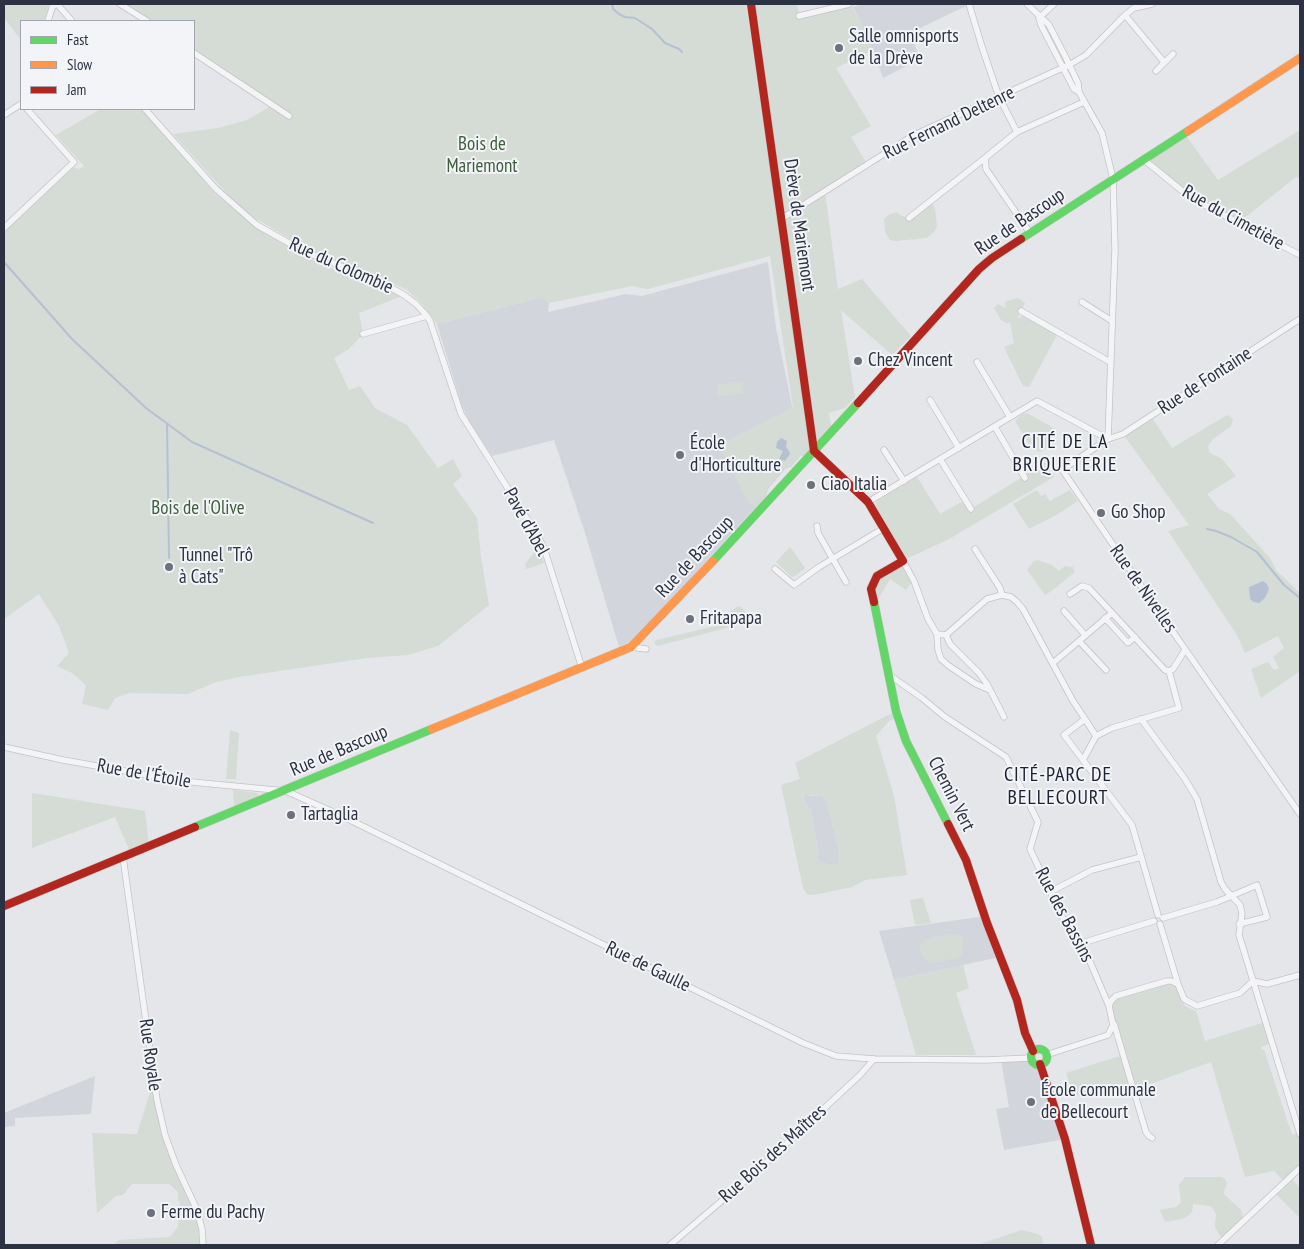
<!DOCTYPE html>
<html>
<head>
<meta charset="utf-8">
<style>
	body { margin:0 }
	#map { position:relative; width:1304px; height:1249px; overflow:hidden; background:#e4e6e9; font-family:"PT Sans Narrow",sans-serif }
	canvas { display:block }
	.frame { position:absolute; inset:0; border:5px solid #2c3242; pointer-events:none }
	.legend { position:absolute; left:20px; top:20px; width:175px; height:90px; box-sizing:border-box; background:#f3f4f8; border:1px solid #a3a6af; margin:0; padding:6px 9px; list-style:none; font-size:15px; color:#2c3242 }
	.legend li { display:flex; align-items:center; gap:10px; height:25px }
	.legend b { width:25px; border:1px solid #a3a6af }
</style>
</head>
<body>
<div id="map">
<canvas width="1304" height="1249"></canvas>
<div class="frame"></div>
<ul class="legend">
<li><b style="height:6px;background:#63d668"></b>Fast</li>
<li><b style="height:6px;background:#ff974d"></b>Slow</li>
<li><b style="height:6px;background:#b3261e"></b>Jam</li>
</ul>
</div>
<script>
const ctx = document.querySelector('canvas').getContext('2d');
ctx.lineJoin = 'round';
function fill(path, color) { ctx.fillStyle = color; ctx.fill(path, 'evenodd'); }
const shape = rows => new Path2D(rows.map(r => 'M' + r).join(''));
function strokePath(path, color, width, dash) { ctx.strokeStyle = color; ctx.lineWidth = width; ctx.lineCap = dash ? 'butt' : 'round'; ctx.setLineDash(dash || []); ctx.stroke(path); }
function write(font, color, halo, rows, align = 'center') {
  ctx.font = font + ' "PT Sans Narrow",sans-serif'; ctx.lineWidth = 4; ctx.setLineDash([]); ctx.textBaseline = 'middle'; ctx.strokeStyle = halo; ctx.fillStyle = color; for (const [text, x, y, turn = 0] of rows) {
    ctx.save(); ctx.translate(x, y); ctx.rotate((+turn || 0) * Math.PI / 180); ctx.textAlign = isNaN(turn) ? turn : align; if (halo) ctx.strokeText(text, 0, 0); ctx.fillText(text, 0, 0); ctx.restore();
  }
}
const built = shape([
	[862,4,965,4,966,6,910,33,920,59,883,78,873,50,853,7],
	[768,262,776,328,802,454,791,467,786,468,768,489,766,496,647,626,630,642,619,647,585,533,554,440,492,456,470,423,462,406,437,324,543,297,549,303,548,312,626,294,642,296],
	[803,791,810,796,822,796,826,799,838,847,840,860,837,864,827,864,820,862,817,858,818,851,811,810,805,803],
	[983,913,1000,957,894,980,879,931,979,917],
	[1031,1058,1034,1063,1037,1064,1065,1139,1004,1150,996,1109,1009,1107,1001,1060],
	[95,1076,91,1114,15,1118,15,1126,4,1127,4,1113]
]);
const green = shape([
	[4,4,49,4,45,21,21,21,21,40,4,18],
	[116,4,746,4,778,222,751,4,797,4,799,15,851,4,873,50,836,68,871,126,851,137,867,164,825,192,838,289,862,279,911,336,892,355,841,310,855,397,845,408,829,413,832,431,807,459,801,455,790,466,786,467,767,488,765,495,755,506,749,503,718,445,793,407,770,256,648,289,632,286,549,303,543,297,437,324,423,305,407,290,377,276,324,257,295,242,250,215,229,196,173,134,218,128,247,120,271,106,194,54,194,21,143,21],
	[101,109,144,109,216,195,248,221,319,263,402,296,359,313,363,334,349,349,334,358,349,390,360,386,375,408,407,425,438,468,453,459,462,476,453,484,477,518,481,557,489,605,438,646,408,655,367,658,239,677,216,682,188,694,129,693,115,698,108,710,82,704,86,685,72,673,57,666,69,653,59,626,39,594,4,619,4,232,74,167,79,169,84,166,56,135],
	[1300,130,1300,179,1296,177,1238,223,1200,203,1143,159,1184,133,1218,180],
	[931,203,935,208,937,226,934,232,927,238,896,241,890,240,885,232,884,219,890,214,896,212,902,216,909,218],
	[1018,298,1025,303,1017,319,1023,316,1057,335,1029,387,1023,386,1004,347,1014,343,1010,323,1006,323,1001,320,994,308,998,304,1006,308,1005,303,1007,301],
	[743,381,744,393,719,396,717,385],
	[1027,413,1052,427,1054,430,1053,438,1046,449,1040,452,1031,447,1015,421,1021,415],
	[1227,415,1233,419,1232,423,1230,427,1213,439,1208,446,1210,453,1222,459,1236,476,1207,494,1219,509,1230,514,1270,558,1276,570,1300,593,1300,671,1261,698,1251,669,1268,662,1274,670,1279,668,1273,657,1284,648,1278,636,1245,653,1237,635,1168,531,1189,525,1123,434,1151,416,1172,448],
	[1263,581,1267,584,1269,589,1265,598,1249,587],
	[1046,462,1054,477,949,539,906,559,875,506,877,501,917,477,940,514,965,500,971,509],
	[1037,490,1041,496,1045,494,1050,501,1070,490,1078,501,1058,514,1029,529,1013,504],
	[539,546,544,563,526,569,525,564],
	[790,547,805,568,795,576,792,577,776,562],
	[1038,560,1052,565,1059,571,1065,566,1073,567,1075,572,1053,590,1045,595,1027,570,1033,562],
	[899,566,902,567,911,583,906,590,890,579,876,603,873,590,878,579],
	[738,606,741,607,749,615,749,622,658,646,654,643,656,640,716,626,727,614],
	[896,711,898,717,889,721,876,736,894,796,907,875,865,880,852,887,813,895,808,895,803,888,781,785,800,779,795,763],
	[803,792,806,795,822,796,826,799,838,847,840,860,837,864,827,864,821,862,817,858,818,851,811,809,805,803],
	[230,730,239,733,236,779,226,779],
	[233,790,257,793,258,796,257,799,234,807],
	[32,793,145,811,149,847,131,854,115,817,32,848],
	[923,898,931,923,915,925,910,900],
	[956,934,962,936,963,943,963,952,958,958,929,963,922,956,919,949,921,942,934,937],
	[963,965,969,988,956,993,976,1055,916,1055,894,980],
	[1167,983,1177,987,1185,1006,1196,1011,1205,1041,1265,1022,1272,1043,1261,1047,1262,1050,1264,1050,1292,1135,1299,1132,1295,1121,1300,1120,1300,1168,1290,1177,1300,1188,1300,1218,1275,1193,1285,1182,1274,1171,1245,1177,1211,1062,1153,1083,1074,1096,1066,1073,1123,1055,1122,1039,1113,1022,1109,1009,1116,998],
	[154,1086,165,1135,195,1203,203,1245,113,1245,119,1240,170,1237,178,1227,180,1201,178,1201,178,1192,169,1184,132,1184,123,1195,116,1196,97,1213,92,1133,137,1134,151,1089],
	[1185,1177,1221,1177,1225,1179,1227,1183,1224,1191,1224,1194,1241,1210,1243,1217,1223,1237,1221,1237,1215,1227,1216,1214,1211,1206,1193,1204,1192,1212,1185,1218,1166,1222,1164,1220,1160,1210,1176,1207,1181,1202,1179,1185],
	[1022,1230,1038,1234,1042,1237,1043,1245,977,1245]
]);
const water = shape([
	[781,438,787,441,786,447,789,451,790,454,785,461,779,459,783,451,776,448,777,442],
	[1263,581,1267,584,1269,589,1265,598,1259,603,1254,602,1250,599,1249,587]
]);
const stream = shape([
	[612,4,613,9,619,14,625,17,635,18,652,29,665,43,679,49,682,52],
	[4,262,72,339,102,367,146,408,192,442,373,523],
	[167,424,169,558],
	[1207,529,1216,531,1231,537,1257,552,1284,585,1300,598]
]);
const street = shape([
	[57,4,72,21],
	[120,4,147,21],
	[969,4,982,47,999,97,1017,132],
	[1027,4,1049,25,1066,58,1078,83,1079,92,1102,133,1113,179,1115,249,1108,439],
	[1125,15,1164,62],
	[799,16,849,4],
	[1039,18,1041,25,1074,89,1079,92],
	[1039,18,1054,4],
	[48,21,52,8,55,4],
	[194,53,289,116],
	[1156,71,1173,54],
	[145,109,216,189,257,225,303,251,381,282,404,295,416,304,427,316,430,321,461,414,536,533,544,548,582,668],
	[4,115,21,104],
	[1143,159,1191,198,1300,255],
	[909,218,985,158],
	[781,219,914,135,1069,65,1086,55,1125,15,1134,8,1152,4],
	[4,228,74,162,27,109],
	[1030,233,986,169,985,158,1017,132,1084,102],
	[1082,302,1112,321],
	[1021,311,1110,362],
	[1300,319,1123,434,1108,439,1066,467,1063,471,1139,583,1300,814],
	[363,334,427,316],
	[977,362,1010,417],
	[930,400,959,448],
	[995,427,1025,478],
	[884,450,904,481],
	[940,459,971,509],
	[868,502,1037,401,1108,439],
	[817,526,818,533,846,582],
	[975,549,1000,588,1002,595],
	[903,561,914,581,928,619,937,634,946,635,987,599,1002,595,1011,597,1017,602,1023,609,1073,701,1085,719],
	[775,569,794,585,819,567,884,528],
	[1070,594,1082,586,1089,588,1165,670,1169,671,1173,669,1185,650],
	[1064,611,1085,635],
	[1105,618,1128,643,1135,637],
	[937,634,938,650,941,659,949,666,976,684,990,690],
	[946,635,950,644,979,673,987,684,1004,717],
	[1079,641,1106,670],
	[631,647,646,649],
	[1053,663,1112,613],
	[888,674,922,698,945,717,1006,757,1038,822,1030,849,1067,927,1082,943,1109,1006],
	[1141,719,1185,779,1197,799,1221,882,1225,889,1240,905,1242,913,1239,935,1300,1134],
	[1096,736,1112,728,1179,708,1169,671],
	[4,747,63,760,181,781,286,791,342,816,803,1043,836,1056,874,1059,986,1060,1031,1058],
	[1083,760,1064,735,1085,719,1096,736,1083,760,1132,825,1158,915],
	[123,857,157,1100,165,1135,176,1165,197,1210,202,1229,203,1245],
	[1050,892,1092,870,1141,857],
	[1163,918,1217,902,1257,885,1267,917,1239,924],
	[1160,924,1178,984],
	[1082,943,1154,921],
	[1114,1024,1146,1132,1149,1136,1152,1138],
	[1046,1055,1108,1035,1113,1025,1109,1006,1111,1001,1116,996,1167,981,1171,981,1178,984,1184,999,1197,1006,1240,993,1253,981,1267,984,1300,975],
	[670,1245,759,1169,860,1075,874,1059],
	[1218,1245,1300,1168]
]);
const fast = shape([
	[1021,239,1188,131],
	[713,561,858,403],
	[874,602,896,711,906,741,948,824],
	[195,827,432,729],
	'1031 1057a8 8 0 1 1 16 0a8 8 0 1 1-16 0Z'
]);
const slow = shape([
	[1188,131,1300,58],
	[432,729,631,647,713,561]
]);
const jam = shape([
	[751,4,814,451],
	[858,403,979,269,992,258,1021,239],
	[814,451,868,502,903,561,877,576,871,589,874,602],
	[948,824,966,860,987,923,1017,1000,1025,1033,1033,1051],
	[4,906,195,827],
	[1040,1064,1065,1139,1091,1245]
]);
const markers = [
	[839,48,5,"#6c717c"],
	[858,361,5,"#6c717c"],
	[680,455,5,"#6c717c"],
	[811,485,5,"#6c717c"],
	[1101,513,5,"#6c717c"],
	[169,567,5,"#6c717c"],
	[690,619,5,"#6c717c"],
	[291,815,5,"#6c717c"],
	[1031,1102,5,"#6c717c"],
	[151,1213,5,"#6c717c"]
];
const poiNames = [
	["Salle omnisports",849,37],
	["de la Drève",849,59],
	["Chez Vincent",868,361],
	["École",690,444],
	["d'Horticulture",690,466],
	["Ciao Italia",821,485],
	["Go Shop",1111,513],
	["Tunnel \"Trô",179,556],
	["à Cats\"",179,578],
	["Fritapapa",700,619],
	["Tartaglia",301,815],
	["École communale",1041,1091],
	["de Bellecourt",1041,1113],
	["Ferme du Pachy",161,1213]
];
const streetNames = [
	["Rue Fernand Deltenre",949,123,-26],
	["Rue du Cimetière",1233,218,29],
	["Rue de Bascoup",1020,222,-34],
	["Drève de Mariemont",799,225,82],
	["Rue du Colombie",341,266,24],
	["Rue de Fontaine",1205,381,-33],
	["Pavé d'Abel",526,522,61],
	["Rue de Bascoup",695,557,-47],
	["Rue de Nivelles",1143,589,55],
	["Rue de Bascoup",339,751,-23],
	["Rue de l'Étoile",144,774,10],
	["Chemin Vert",951,794,63],
	["Rue des Bassins",1064,915,62],
	["Rue de Gaulle",648,967,26],
	["Rue Royale",150,1055,82],
	["Rue Bois des Maîtres",773,1154,-42]
];
const parkNames = [
	["Bois de",482,145],
	["Mariemont",482,167],
	["Bois de l'Olive",198,509]
];
const neighbourhoodNames = [
	["CITÉ DE LA",1065,442],
	["BRIQUETERIE",1065,465],
	["CITÉ-PARC DE",1058,775],
	["BELLECOURT",1058,798]
];
fill(built, '#d3d5dc');
fill(green, '#d4dcd5');
fill(water, '#b5c0d2');
strokePath(stream, '#b5c0d2', 2);
strokePath(street, '#c2c4c7', 7);
strokePath(fast, '#c2c4c7', 9);
strokePath(slow, '#c2c4c7', 9);
strokePath(jam, '#c2c4c7', 9);
strokePath(street, '#f4f4f6', 5.5);
strokePath(fast, '#63d668', 8);
strokePath(slow, '#ff974d', 8);
strokePath(jam, '#b3261e', 8);
for (const [x, y, r, color] of markers) { const dot = new Path2D(); dot.arc(x, y, r, 0, 2 * Math.PI); ctx.fillStyle = color; ctx.fill(dot); strokePath(dot, '#f3f4f8', 2); }
write('19px', '#2c3242', '#f3f4f8', poiNames, 'left');
write('19px', '#2c3242', '#f3f4f8', streetNames);
write('19px', '#3e5d3a', '#f3f4f8', parkNames);
ctx.letterSpacing = '1px';
write('20px', '#1e2333', '#f3f4f8', neighbourhoodNames);
ctx.letterSpacing = '0px';
</script>
</body>
</html>
